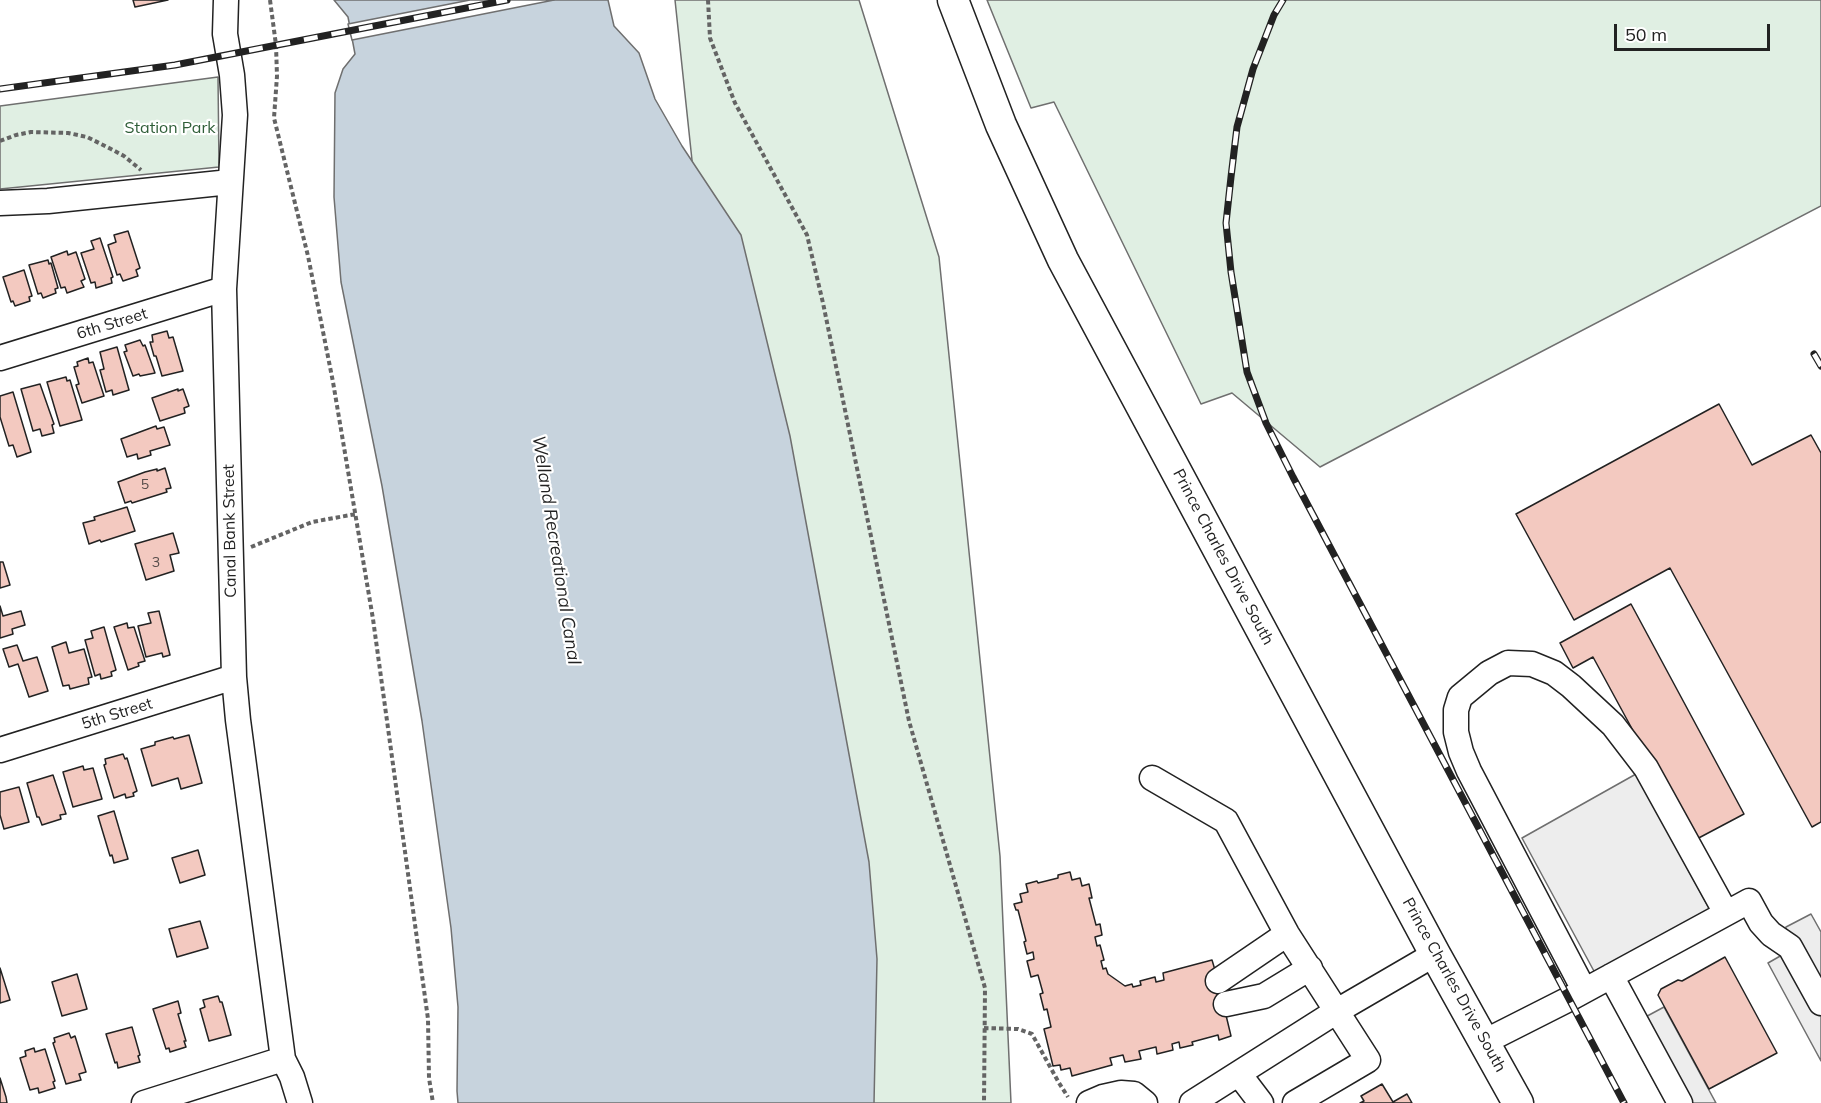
<!DOCTYPE html>
<html>
<head>
<meta charset="utf-8">
<style>
	body { margin:0 }
	#map { position:relative; width:1821px; height:1103px; overflow:hidden; background:#fff; font-family:Mulish,sans-serif }
	canvas { display:block }
	.scale { position:absolute; left:1614px; top:24px; width:156px; height:27px; box-sizing:border-box; border:3px solid #222; border-top:0; padding-left:8px; font-size:18px; line-height:21px; white-space:nowrap; color:#222; -webkit-text-stroke:4px #fff; paint-order:stroke }
</style>
</head>
<body>
<div id="map">
<canvas width="1821" height="1103"></canvas>
<div class="scale">50 m</div>
</div>
<script>
const ctx = document.querySelector('canvas').getContext('2d');
ctx.lineJoin = 'round';
function fill(path, color) { ctx.fillStyle = color; ctx.fill(path, 'evenodd'); }
const shape = rows => new Path2D(rows.map(r => 'M' + r).join(''));
function strokePath(path, color, width, dash) { ctx.strokeStyle = color; ctx.lineWidth = width; ctx.lineCap = dash ? 'butt' : 'round'; ctx.setLineDash(dash || []); ctx.stroke(path); }
function write(font, color, halo, rows, align = 'center') {
  ctx.font = font + ' Mulish,sans-serif'; ctx.lineWidth = 4.5; ctx.setLineDash([]); ctx.textBaseline = 'middle'; ctx.strokeStyle = halo; ctx.fillStyle = color; for (const [text, x, y, turn = 0] of rows) {
    ctx.save(); ctx.translate(x, y); ctx.rotate((+turn || 0) * Math.PI / 180); ctx.textAlign = isNaN(turn) ? turn : align; if (halo) ctx.strokeText(text, 0, 0); ctx.fillText(text, 0, 0); ctx.restore();
  }
}
const green = shape([
	[675,0,859,0,939,257,1000,856,1011,1103,792,1103,675,0],
	[987,0,1821,0,1821,206,1320,467,1232,393,1201,404,1054,102,1031,108,987,0],
	[218,77,219,167,0,189,0,106,218,77]
]);
const parking = shape([
	[1636,774,1710,910,1595,973,1522,838,1636,774],
	[1811,914,1821,932,1821,1061,1768,963,1782,955,1786,927,1811,914],
	[1664,1007,1716,1103,1666,1103,1625,1028,1664,1007]
]);
const water = shape([
	[334,0,608,0,614,26,639,53,655,99,682,146,741,235,790,436,869,862,877,959,874,1103,458,1103,457,1091,458,1007,451,928,422,721,382,486,341,282,334,197,335,93,343,69,355,54,348,17,334,0]
]);
const pier = shape([
	[470,0,554,0,352,40,348,24,470,0]
]);
const building = shape([
	[133,0,168,0,135,7,133,0],
	[128,231,140,268,136,270,138,276,123,281,120,274,117,275,108,245,116,242,114,235,128,231],
	[100,238,113,277,111,278,112,283,96,288,95,282,91,283,81,253,94,249,91,241,100,238],
	[67,251,68,255,76,252,85,279,81,281,84,287,67,293,65,287,61,288,51,257,67,251],
	[48,260,49,264,51,263,58,288,55,289,56,293,43,298,41,293,38,294,29,265,48,260],
	[24,270,32,296,29,297,30,301,15,306,13,301,11,302,3,277,24,270],
	[167,331,169,338,173,337,183,371,162,376,156,356,154,356,150,342,153,342,152,335,167,331],
	[140,340,143,346,145,345,155,373,140,376,139,374,133,376,124,352,127,351,125,345,140,340],
	[117,347,129,390,113,395,112,390,106,392,100,370,104,369,100,352,117,347],
	[88,358,89,363,93,362,104,396,82,403,76,385,79,384,74,367,78,366,77,362,88,358],
	[66,377,67,381,70,380,82,420,60,426,47,382,66,377],
	[40,384,54,424,52,425,54,433,42,436,40,429,33,431,21,389,40,384],
	[178,389,178,391,183,389,189,406,184,408,185,413,160,421,152,398,178,389],
	[13,392,31,452,17,457,13,445,9,446,0,417,0,396,13,392],
	[1719,404,1752,465,1811,435,1821,453,1821,822,1812,827,1670,568,1574,620,1516,514,1719,404],
	[156,426,157,429,164,427,170,445,150,451,151,455,138,459,137,454,127,457,121,439,156,426],
	[165,468,171,488,166,489,167,492,132,503,131,501,125,503,118,482,145,472,157,469,157,471,165,468],
	[127,507,135,531,101,542,100,540,89,544,83,523,95,520,94,517,127,507],
	[173,533,179,553,170,555,174,571,146,580,135,544,173,533],
	[0,562,3,562,10,585,0,588,0,562],
	[1631,604,1744,814,1693,841,1593,657,1573,668,1560,643,1631,604],
	[0,606,3,616,21,611,25,625,12,629,13,634,0,638,0,606],
	[159,611,170,655,163,657,162,653,146,657,138,626,151,623,148,613,159,611],
	[127,623,128,628,134,627,145,661,138,663,139,666,128,670,114,627,127,623],
	[104,627,116,670,111,672,112,676,101,679,100,674,95,676,85,640,93,638,91,631,104,627],
	[66,642,69,653,84,649,92,677,88,678,89,684,70,689,69,685,63,686,52,647,66,642],
	[17,645,23,661,37,657,48,691,29,697,18,664,9,667,3,649,17,645],
	[189,735,202,783,181,789,178,778,152,786,141,749,155,745,155,742,173,737,174,739,189,735],
	[123,754,125,759,127,758,137,791,133,793,134,796,126,798,125,794,114,798,104,765,106,764,105,759,123,754],
	[83,766,84,770,93,768,102,799,73,807,63,772,83,766],
	[53,775,66,814,60,815,61,819,42,825,39,817,37,817,27,783,53,775],
	[19,787,29,822,4,829,0,815,0,792,19,787],
	[114,811,128,859,114,863,112,855,110,856,98,816,114,811],
	[198,850,205,875,180,883,172,858,198,850],
	[1070,872,1072,880,1080,878,1082,886,1089,884,1092,898,1089,898,1096,925,1100,924,1102,935,1095,937,1097,946,1100,945,1104,960,1101,961,1103,969,1106,968,1108,974,1125,986,1132,984,1133,987,1141,985,1140,981,1155,977,1156,982,1164,980,1163,973,1212,960,1227,1010,1225,1011,1231,1036,1219,1040,1218,1035,1192,1042,1193,1045,1180,1048,1179,1042,1172,1044,1173,1050,1157,1054,1156,1047,1139,1051,1141,1059,1125,1062,1123,1055,1110,1058,1112,1065,1072,1076,1070,1068,1061,1070,1060,1065,1053,1066,1044,1029,1051,1027,1047,1009,1044,1010,1040,994,1043,993,1038,975,1031,977,1027,961,1034,959,1033,952,1027,954,1024,942,1026,941,1018,910,1016,910,1014,904,1022,902,1020,894,1028,892,1026,884,1037,881,1038,883,1058,878,1058,875,1070,872],
	[200,921,208,948,177,957,169,929,200,921],
	[1725,957,1777,1053,1709,1089,1658,995,1661,989,1678,980,1682,981,1725,957],
	[0,968,10,1000,0,1003,0,968],
	[77,974,87,1009,62,1016,52,982,77,974],
	[218,996,220,1002,222,1002,231,1035,209,1041,200,1009,205,1007,203,1000,218,996],
	[178,1001,181,1013,178,1014,186,1041,184,1041,186,1047,170,1052,169,1048,166,1049,153,1009,178,1001],
	[132,1027,140,1055,138,1056,140,1062,118,1068,117,1062,115,1063,106,1034,132,1027],
	[69,1033,71,1038,75,1036,86,1072,79,1074,81,1080,66,1084,53,1043,55,1042,54,1038,69,1033],
	[34,1048,35,1052,45,1049,55,1081,53,1082,55,1088,39,1093,38,1088,30,1090,20,1058,26,1056,25,1051,34,1048],
	[0,1078,6,1097,7,1103,0,1103,0,1078],
	[1382,1084,1393,1102,1407,1094,1412,1103,1360,1103,1364,1101,1361,1096,1382,1084]
]);
const path = shape([
	[270,0,276,45,277,76,274,118,308,256,333,382,373,619,428,1019,429,1078,433,1103],
	[708,0,710,38,735,103,807,235,823,303,909,721,985,988,984,1103],
	[0,141,16,135,31,132,68,133,87,137,111,149,124,156,141,170],
	[251,547,312,522,356,514],
	[984,1028,1018,1029,1032,1034,1059,1083,1068,1097]
]);
const minor = shape([
	[226,0,225,34,232,75,235,115,224,289,234,677,238,720,283,1059,292,1077,300,1103],
	[0,203,48,201,230,182],
	[0,358,224,289],
	[0,750,234,677],
	[1152,778,1226,821,1287,934,1368,1060,1295,1103],
	[1611,976,1680,1103],
	[1218,981,1287,934],
	[1584,990,1469,771,1461,752,1456,732,1456,710,1460,697,1489,673,1508,663,1532,664,1554,673,1571,686,1613,725,1646,768,1726,913],
	[1226,1004,1264,996,1310,968],
	[1484,1042,1569,999,1749,901,1761,923,1771,934,1790,947,1821,1003],
	[1239,1074,1261,1103],
	[144,1103,283,1059],
	[1089,1103,1103,1097,1121,1093,1134,1094,1145,1103],
	[1192,1103,1337,1011,1435,954]
]);
const major = shape([
	[953,0,1001,125,1063,260,1435,954,1518,1103]
]);
const rail = shape([
	[1283,0,1274,15,1253,69,1237,127,1231,177,1226,223,1231,272,1247,372,1266,423,1293,477,1624,1103],
	[0,89,175,65,507,0],
	[1814,354,1821,366]
]);
const numberNames = [
	["5",145,485],
	["3",156,563]
];
const parkNames = [
	["Station Park",170,128]
];
const streetNames = [
	["6th Street",112,324,-17],
	["Canal Bank Street",230,531,-91],
	["Prince Charles Drive South",1223,557,62],
	["5th Street",117,714,-17],
	["Prince Charles Drive South",1454,985,61]
];
const waterNames = [
	["Welland Recreational Canal",556,550,81]
];
fill(green, '#e0efe3');
strokePath(green, '#6f6f6f', 1.5);
fill(parking, '#ededed');
strokePath(parking, '#6f6f6f', 1.5);
fill(water, '#c7d3dd');
strokePath(water, '#6f6f6f', 1.5);
fill(pier, '#fff');
strokePath(pier, '#6f6f6f', 1.5);
fill(building, '#f3c9c0');
strokePath(building, '#222', 1.5);
strokePath(minor, '#222', 27);
strokePath(major, '#222', 33);
strokePath(path, '#646464', 4, [4.5, 3]);
strokePath(minor, '#fff', 24);
strokePath(major, '#fff', 30);
strokePath(rail, '#222', 7);
strokePath(rail, '#fff', 4.5, [14]);
write('14px', '#564c4a', null, numberNames);
write('16px', '#2f5e38', '#fff', parkNames);
write('16px', '#222', '#fff', streetNames);
write('italic 18px', '#222', '#fff', waterNames);
</script>
</body>
</html>
